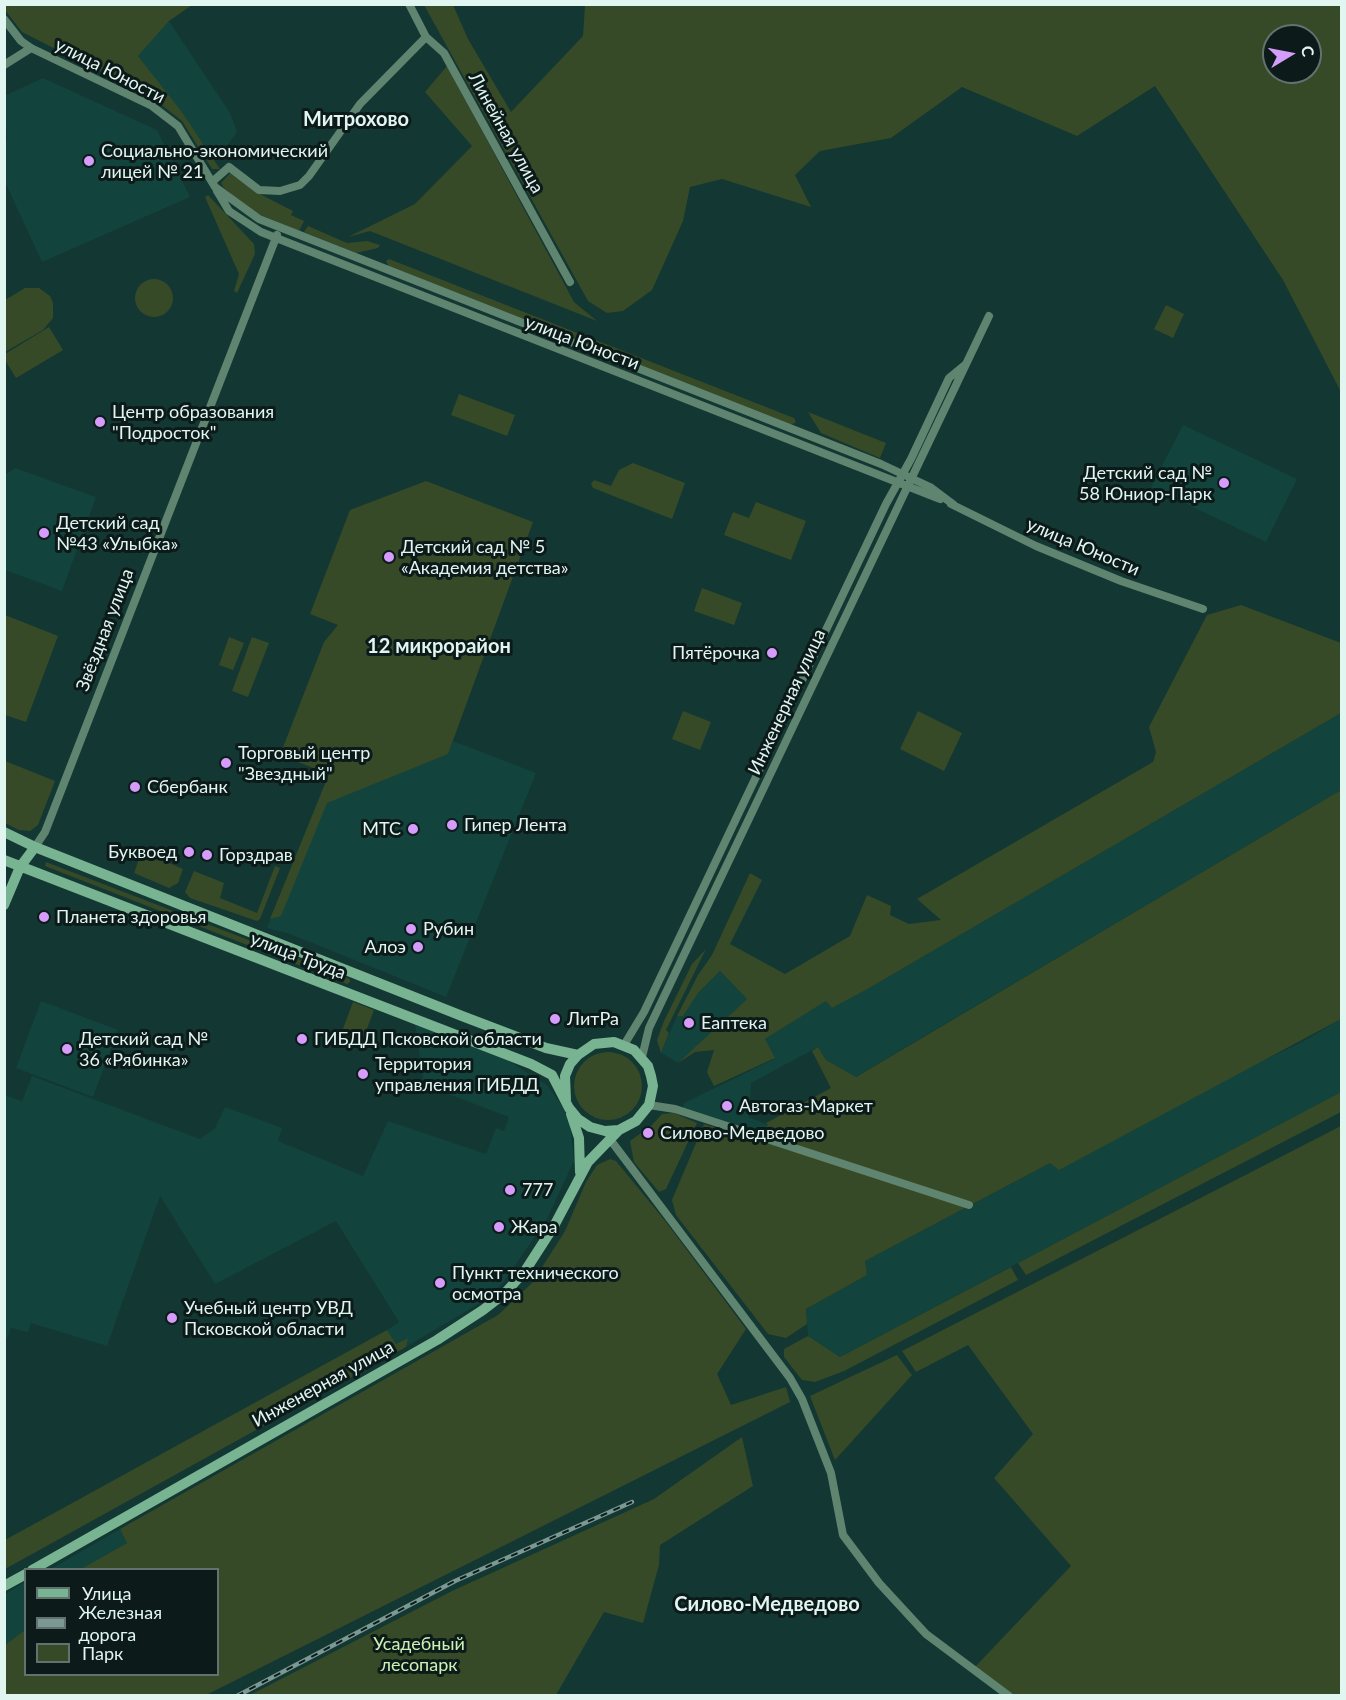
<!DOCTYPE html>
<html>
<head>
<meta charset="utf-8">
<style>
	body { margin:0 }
	#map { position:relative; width:1346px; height:1700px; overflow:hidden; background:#133732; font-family:Lato,sans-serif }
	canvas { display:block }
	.frame { position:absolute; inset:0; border:6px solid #e1f5f1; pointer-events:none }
	.legend { position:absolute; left:24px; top:1568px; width:195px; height:108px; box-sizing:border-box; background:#0c1b19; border:2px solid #61726f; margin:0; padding:8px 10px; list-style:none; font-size:18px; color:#e1f5f1 }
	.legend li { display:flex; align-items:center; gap:12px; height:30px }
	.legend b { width:30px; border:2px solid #61726f }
	.north { position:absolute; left:1262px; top:24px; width:60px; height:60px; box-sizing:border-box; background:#0c1b19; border:2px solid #61726f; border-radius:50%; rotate:80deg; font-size:16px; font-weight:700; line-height:24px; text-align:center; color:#e1f5f1 }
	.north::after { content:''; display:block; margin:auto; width:21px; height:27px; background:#d59cfb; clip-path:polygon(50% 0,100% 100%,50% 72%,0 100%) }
</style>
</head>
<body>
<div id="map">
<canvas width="1346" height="1700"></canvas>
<div class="frame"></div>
<ul class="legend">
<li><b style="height:8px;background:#78b492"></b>Улица</li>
<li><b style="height:8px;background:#7c9893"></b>Железная дорога</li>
<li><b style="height:16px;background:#364a28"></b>Парк</li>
</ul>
<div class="north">С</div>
</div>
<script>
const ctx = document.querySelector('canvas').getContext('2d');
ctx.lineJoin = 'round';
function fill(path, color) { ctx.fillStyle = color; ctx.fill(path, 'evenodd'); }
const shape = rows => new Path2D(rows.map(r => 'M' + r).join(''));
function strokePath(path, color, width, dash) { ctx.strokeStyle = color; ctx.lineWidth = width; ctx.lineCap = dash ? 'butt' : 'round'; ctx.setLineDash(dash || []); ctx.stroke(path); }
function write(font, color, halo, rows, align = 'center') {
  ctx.font = font + ' Lato,sans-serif'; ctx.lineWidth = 6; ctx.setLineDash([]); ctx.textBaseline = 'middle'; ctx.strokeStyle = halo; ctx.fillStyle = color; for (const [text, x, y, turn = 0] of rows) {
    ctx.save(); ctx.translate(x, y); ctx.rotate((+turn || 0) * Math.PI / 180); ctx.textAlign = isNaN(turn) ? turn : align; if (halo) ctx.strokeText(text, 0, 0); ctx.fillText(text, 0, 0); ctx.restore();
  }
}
const built = shape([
	[169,21,230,113,237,132,216,161,138,56],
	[43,78,157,130,190,197,42,262,5,182,5,141,7,140,4,96],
	[1183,425,1297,479,1266,542,1151,487],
	[15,468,96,497,62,591,5,570,5,475],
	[1341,713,1341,790,855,1077,826,1060,818,1047,751,1083,749,1117,768,1125,753,1139,680,1115,684,1103,774,1059,765,1039,827,1000,832,1008,864,991],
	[453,741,536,773,446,997,290,934,267,928,329,774,347,794,448,754],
	[720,971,747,999,678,1063,661,1053,677,1016,683,1015,698,993],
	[41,1001,118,1030,93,1097,16,1068],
	[1341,1019,1341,1092,840,1357,808,1336,806,1309,867,1275,865,1261,1050,1163,1302,1042],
	[415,1024,509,1061,547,1085,563,1107,570,1123,574,1161,547,1219,503,1283,485,1300,406,1347,407,1338,396,1345,387,1330,399,1322,336,1221,215,1284,160,1196,107,1346,31,1323,28,1332,11,1328,5,1344,4,1095,22,1101,32,1076,200,1139,215,1128,225,1107,282,1128,278,1141,363,1176,388,1121,486,1154,496,1128,504,1131,509,1117,424,1085],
	[120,1529,127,1543,81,1569,49,1570],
	[25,1582,25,1630,5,1645,5,1594]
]);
const green = shape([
	[4,5,192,5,169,21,138,56,181,111,220,169,212,169,182,121,154,99,22,32,5,10],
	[424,5,453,5,468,39,511,112,583,36,585,5,1341,5,1341,392,1283,280,1155,86,1077,136,962,87,891,138,820,151,795,175,811,207,722,179,690,187,683,221,652,290,623,311,607,313,588,301],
	[1274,36,1310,36,1310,72,1274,72],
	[447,66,574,302,597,321,370,231,348,237,415,204,472,146,425,92],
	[230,173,258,193,293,211,291,215,304,221,299,231,253,212,224,188,221,183],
	[208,195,254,244,255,254,237,293,234,291,239,274,205,197],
	[308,226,347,243,367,241,380,245,378,248,356,253,304,232],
	[389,259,794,418,796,422,791,425,389,267,386,261],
	'135 298a19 19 0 1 1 38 0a19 19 0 1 1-38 0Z',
	[25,288,39,288,50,296,53,303,53,318,43,330,5,352,5,300],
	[1166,305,1184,314,1173,338,1154,329],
	[49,327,63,350,16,378,5,360,5,354],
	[459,394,515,415,507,436,451,415],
	[808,412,886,443,880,458,821,433],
	[633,463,685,483,672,519,593,488,591,484,594,480,611,486,619,470],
	[426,481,533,522,448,754,327,803,281,916,270,919,329,774,280,755,324,642,338,625,310,614,350,510],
	[756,502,806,521,791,560,724,535,733,512,749,518],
	[702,588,742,603,734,625,694,611],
	[1241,605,1341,643,1341,713,864,991,832,1008,826,1001,765,1039,775,1058,714,1086,707,1072,714,1050,695,1052,678,1063,747,999,720,971,698,993,683,1016,677,1016,698,975,712,955,750,873,762,880,730,944,785,974,850,936,867,895,891,906,890,915,909,924,941,920,917,899,1153,762,1156,752,1149,727,1207,615],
	[5,615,58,636,26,722,5,715],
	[229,637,244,643,233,670,219,665],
	[252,637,269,643,248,697,232,691],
	[683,711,711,722,700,750,672,739],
	[918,711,962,733,944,771,900,749],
	[5,761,55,781,38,825,30,831,19,830,5,823],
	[1341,790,1341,1019,1059,1170,1050,1163,865,1261,867,1275,806,1309,807,1324,786,1338,768,1334,676,1215,672,1200,704,1124,753,1139,768,1125,766,1123,831,1088,812,1051,818,1047,826,1060,856,1077],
	[142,851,183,869,178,883,169,888,134,873],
	[46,862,350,979,350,982,347,984,45,866],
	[275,866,280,868,260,919,257,921,190,898,185,892,194,871,224,883,220,898,257,913],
	[706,949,666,1030,669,1033,661,1053,657,1040,664,1021,692,964],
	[353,1002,374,1010,362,1042,341,1034],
	'574 1086a34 34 0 1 1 68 0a34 34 0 1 1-68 0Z',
	[1341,1092,1341,1112,1026,1275,1018,1263],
	[674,1113,697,1123,666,1189,659,1192,634,1162,630,1141,652,1125,662,1114],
	[1341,1126,1341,1695,1012,1695,974,1668,1071,1566,994,1478,1033,1434,968,1345,916,1372,902,1351],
	[610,1159,616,1161,666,1222,746,1329,717,1374,731,1405,786,1387,790,1402,206,1695,5,1695,5,1645,25,1630,26,1674,218,1674,218,1570,81,1569,127,1543,120,1529,498,1315,532,1283,565,1231,586,1182,597,1165],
	[1011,1267,1018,1280,844,1371,815,1382,802,1380,784,1357,784,1349,808,1336,840,1357],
	[387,1330,396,1344,408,1338,406,1347,5,1569,5,1540],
	[897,1355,912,1375,835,1460,810,1396],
	[742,1437,753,1486,660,1545,659,1565,643,1623,604,1612,556,1695,250,1695,452,1591,654,1499]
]);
const street = shape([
	[409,4,426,37,444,53,570,282],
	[4,19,21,41,31,48,152,106,178,126,215,187,259,219,881,464,930,487,954,505],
	[4,65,31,48],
	[212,182,229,167,259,190,280,191,300,185,309,176,360,104,426,37],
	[217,191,229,211,261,232,940,499],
	[951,504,1036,546,1121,581,1203,609],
	[35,847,45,832,277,235],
	[624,1045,644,1012,886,504,911,459,949,378,966,364],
	[642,1057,649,1028,989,316],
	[649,1105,675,1109,969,1205],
	[609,1138,790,1378,802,1399,831,1473,843,1535,879,1583,926,1634,1009,1696]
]);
const secondary = shape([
	[4,832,35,847,462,1016,546,1048,578,1055],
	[4,860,531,1064,552,1075,569,1108,578,1119,590,1127,605,1131,619,1130,636,1121,649,1105,653,1086,651,1076,648,1066,634,1050,614,1042,594,1044,578,1055,570,1064,565,1076,566,1100],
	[4,905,20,867,35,847],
	[571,1114,579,1138,580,1172],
	[32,1570,437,1340,483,1310,505,1293,525,1271,554,1226,588,1162,619,1130],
	[4,1586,26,1574]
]);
const rail = shape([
	[237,1696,455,1581,632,1502]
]);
const markers = [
	[89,161,6,"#d59cfb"],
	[100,422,6,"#d59cfb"],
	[1224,483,6,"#d59cfb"],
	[44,533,6,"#d59cfb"],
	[389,557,6,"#d59cfb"],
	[772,653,6,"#d59cfb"],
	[226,763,6,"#d59cfb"],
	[135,787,6,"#d59cfb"],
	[452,825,6,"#d59cfb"],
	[413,829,6,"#d59cfb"],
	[189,852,6,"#d59cfb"],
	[207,855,6,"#d59cfb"],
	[44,917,6,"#d59cfb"],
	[411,929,6,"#d59cfb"],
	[418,947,6,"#d59cfb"],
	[555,1019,6,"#d59cfb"],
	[689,1023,6,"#d59cfb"],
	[302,1039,6,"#d59cfb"],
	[67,1049,6,"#d59cfb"],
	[363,1074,6,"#d59cfb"],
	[727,1106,6,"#d59cfb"],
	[648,1133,6,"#d59cfb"],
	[510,1190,6,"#d59cfb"],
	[499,1227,6,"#d59cfb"],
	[440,1283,6,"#d59cfb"],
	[172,1318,6,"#d59cfb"]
];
const streetNames = [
	["улица Юности",110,71,27],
	["Линейная улица",506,133,61],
	["улица Юности",582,343,21],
	["улица Юности",1083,547,23],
	["Звёздная улица",105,630,-69],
	["Инженерная улица",787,702,-65],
	["улица Труда",298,956,21],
	["Инженерная улица",323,1384,-29]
];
const poiNames = [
	["Социально-экономический",101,151],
	["лицей № 21",101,172],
	["Центр образования",112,412],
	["\"Подросток\"",112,433],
	["Детский сад №",1212,473,"right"],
	["58 Юниор-Парк",1212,494,"right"],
	["Детский сад",56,523],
	["№43 «Улыбка»",56,544],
	["Детский сад № 5",401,547],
	["«Академия детства»",401,568],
	["Пятёрочка",760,653,"right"],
	["Торговый центр",238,753],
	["\"Звездный\"",238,774],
	["Сбербанк",147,787],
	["Гипер Лента",464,825],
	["МТС",401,829,"right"],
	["Буквоед",177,852,"right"],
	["Горздрав",219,855],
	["Планета здоровья",56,917],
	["Рубин",423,929],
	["Алоэ",406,947,"right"],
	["ЛитРа",567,1019],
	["Еаптека",701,1023],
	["Детский сад №",79,1039],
	["36 «Рябинка»",79,1060],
	["ГИБДД Псковской области",314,1039],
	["Территория",375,1064],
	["управления ГИБДД",375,1085],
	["Автогаз-Маркет",739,1106],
	["Силово-Медведово",660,1133],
	["777",522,1190],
	["Жара",511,1227],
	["Пункт технического",452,1273],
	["осмотра",452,1294],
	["Учебный центр УВД",184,1308],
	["Псковской области",184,1329]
];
const parkNames = [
	["Усадебный",419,1644],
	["лесопарк",419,1665]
];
const neighbourhoodNames = [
	["Митрохово",356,120],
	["12 микрорайон",439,647],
	["Силово-Медведово",767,1605]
];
fill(built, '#12433d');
fill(green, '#364a28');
strokePath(street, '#5f846f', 8);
strokePath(secondary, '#78b492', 10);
strokePath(rail, '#7c9893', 4.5);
strokePath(rail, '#0c1b19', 2, [7]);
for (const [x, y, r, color] of markers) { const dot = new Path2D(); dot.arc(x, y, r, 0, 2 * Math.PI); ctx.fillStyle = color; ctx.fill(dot); strokePath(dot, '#0c1b19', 2); }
write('18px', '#e1f5f1', '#0c1b19', streetNames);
write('18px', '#e1f5f1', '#0c1b19', poiNames, 'left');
write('18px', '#cdf2b5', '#0c1b19', parkNames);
write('bold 20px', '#e1f5f1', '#0c1b19', neighbourhoodNames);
</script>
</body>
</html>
